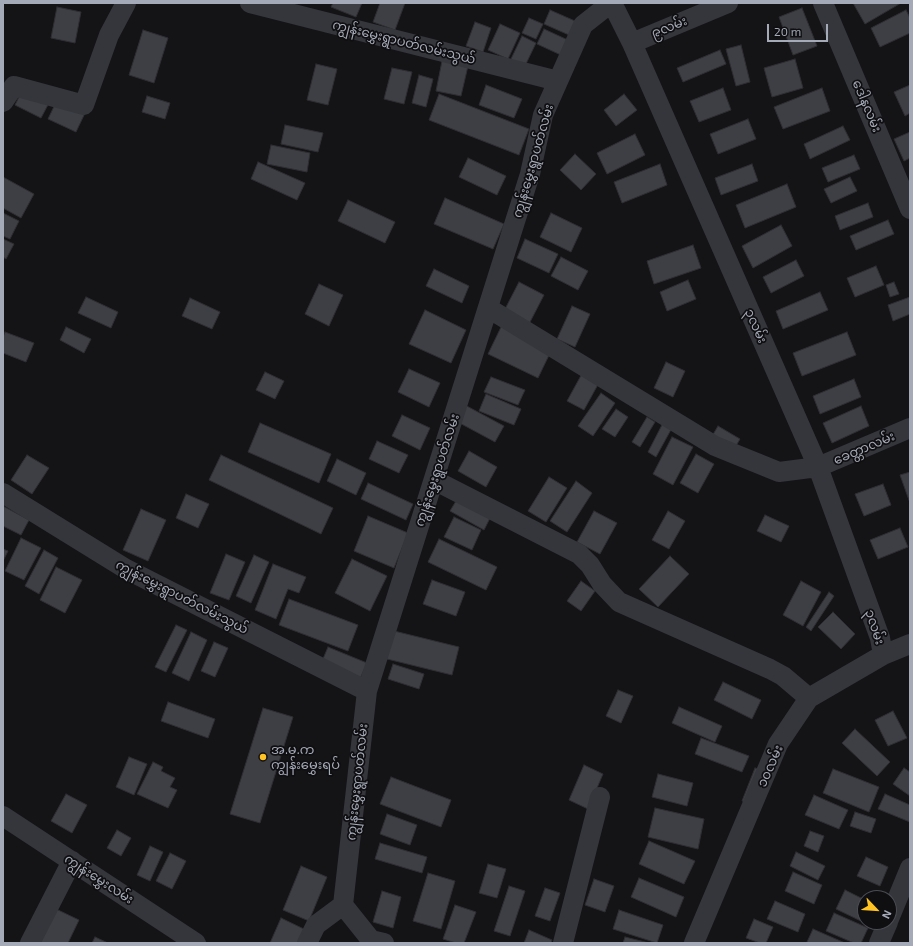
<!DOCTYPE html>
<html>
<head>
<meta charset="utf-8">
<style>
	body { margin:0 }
	#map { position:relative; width:913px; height:946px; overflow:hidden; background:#141416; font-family:"Exo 2",sans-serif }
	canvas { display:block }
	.frame { position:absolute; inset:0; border:4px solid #a5aab8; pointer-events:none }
	.north { position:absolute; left:857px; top:890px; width:40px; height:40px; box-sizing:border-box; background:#0f0f11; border:1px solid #4b4d54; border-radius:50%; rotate:115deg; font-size:11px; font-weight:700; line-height:16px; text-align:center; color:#a5aab8 }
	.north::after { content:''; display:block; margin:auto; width:14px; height:18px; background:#ffc324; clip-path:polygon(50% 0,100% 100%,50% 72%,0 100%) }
	.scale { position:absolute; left:767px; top:24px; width:61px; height:18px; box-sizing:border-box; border:2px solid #a5aab8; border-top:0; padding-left:5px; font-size:12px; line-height:14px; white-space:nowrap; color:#a5aab8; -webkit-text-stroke:3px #0f0f11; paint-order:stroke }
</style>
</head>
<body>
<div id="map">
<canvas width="913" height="946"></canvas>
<div class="frame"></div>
<div class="north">N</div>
<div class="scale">20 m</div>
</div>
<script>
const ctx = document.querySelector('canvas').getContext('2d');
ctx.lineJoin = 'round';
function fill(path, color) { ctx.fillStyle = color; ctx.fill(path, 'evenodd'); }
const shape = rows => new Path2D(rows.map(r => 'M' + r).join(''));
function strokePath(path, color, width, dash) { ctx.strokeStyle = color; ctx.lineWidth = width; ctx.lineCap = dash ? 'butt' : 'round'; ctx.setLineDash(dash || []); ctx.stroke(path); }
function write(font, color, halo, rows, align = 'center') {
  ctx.font = font + ' "Exo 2","Noto Sans Myanmar",sans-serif'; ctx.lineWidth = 3.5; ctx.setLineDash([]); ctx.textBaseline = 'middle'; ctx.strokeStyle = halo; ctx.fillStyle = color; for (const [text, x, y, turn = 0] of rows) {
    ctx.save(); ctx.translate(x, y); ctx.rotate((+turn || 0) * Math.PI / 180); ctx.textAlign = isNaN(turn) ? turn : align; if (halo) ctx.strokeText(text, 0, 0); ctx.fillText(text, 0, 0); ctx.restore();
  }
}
const building = shape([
	[333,3,362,3,356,17,331,7,333,3],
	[380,3,405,3,395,30,373,22,380,3],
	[853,3,901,3,865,24,853,3],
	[57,7,81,12,75,43,51,38,57,7],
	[802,8,817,46,793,55,779,17,802,8],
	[550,10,575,21,569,35,544,24,550,10],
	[906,10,910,18,910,33,880,47,871,28,906,10],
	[529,18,543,24,536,39,522,33,529,18],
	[475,22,491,28,483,52,466,46,475,22],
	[500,24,520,33,508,59,488,50,500,24],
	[544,29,570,41,563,56,537,44,544,29],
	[143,30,168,38,154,83,129,75,143,30],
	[522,36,536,43,524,68,510,61,522,36],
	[741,45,750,82,736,86,726,49,741,45],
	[720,50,726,64,683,82,677,68,720,50],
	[795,59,803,88,772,97,764,68,795,59],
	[442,61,468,66,461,96,436,91,442,61],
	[316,64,337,69,328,105,307,100,316,64],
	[392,68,412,72,404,104,384,99,392,68],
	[419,75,433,79,426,107,412,103,419,75],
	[486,85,522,99,514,118,479,105,486,85],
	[910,85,910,113,905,116,894,92,910,85],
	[24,87,50,101,41,118,15,105,24,87],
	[723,88,731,110,699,122,690,101,723,88],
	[822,88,830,111,783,129,774,107,822,88],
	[439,94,529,129,519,155,429,120,439,94],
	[624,94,637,110,616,126,604,110,624,94],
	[147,96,170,103,165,119,142,112,147,96],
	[58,98,86,111,76,132,48,119,58,98],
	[748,119,756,139,718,154,710,134,748,119],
	[285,125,323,133,318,152,281,144,285,125],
	[843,126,850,140,810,159,804,144,843,126],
	[910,132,910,158,904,161,894,139,910,132],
	[635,134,645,155,607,174,597,153,635,134],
	[271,145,310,153,307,172,267,164,271,145],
	[575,154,596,174,581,190,560,170,575,154],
	[854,155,860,169,828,182,822,168,854,155],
	[468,158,506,176,497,195,459,177,468,158],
	[258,162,305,183,297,200,251,179,258,162],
	[660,164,667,185,622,203,614,182,660,164],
	[752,164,758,181,721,195,715,178,752,164],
	[3,177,34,194,21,218,3,208,3,177],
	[850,177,857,191,831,203,824,189,850,177],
	[787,184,796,207,745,228,736,205,787,184],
	[445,198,504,224,493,249,434,224,445,198],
	[348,200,395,222,385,243,338,221,348,200],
	[868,203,873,217,840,230,835,216,868,203],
	[3,213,19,221,10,239,3,236,3,213],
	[551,213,582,228,571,252,540,237,551,213],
	[888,220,894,234,856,250,850,236,888,220],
	[781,225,792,246,753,268,742,246,781,225],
	[3,239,14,244,6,259,3,257,3,239],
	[525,239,558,254,549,273,517,258,525,239],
	[693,245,701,268,654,284,647,261,693,245],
	[561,257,588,271,578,290,551,276,561,257],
	[796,260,804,276,771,293,763,277,796,260],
	[876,266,884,285,855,297,847,278,876,266],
	[434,269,469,286,462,303,426,286,434,269],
	[688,280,696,299,667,311,660,292,688,280],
	[519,282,544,295,529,324,504,311,519,282],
	[894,282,899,294,890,297,886,285,894,282],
	[319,284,343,295,329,326,305,314,319,284],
	[820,292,828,310,783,329,776,311,820,292],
	[86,297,118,312,111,328,78,313,86,297],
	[910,297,910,314,893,321,888,305,910,297],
	[190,298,220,312,212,329,182,316,190,298],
	[572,306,590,314,575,347,557,339,572,306],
	[425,310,466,330,451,363,409,344,425,310],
	[502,325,552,349,538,378,488,354,502,325],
	[66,327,91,339,84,353,60,340,66,327],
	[5,332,34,343,26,362,3,353,3,337,5,332],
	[847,332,856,355,802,376,793,353,847,332],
	[666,362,685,371,673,397,654,388,666,362],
	[409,369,440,383,429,407,398,392,409,369],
	[584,370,601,379,584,410,567,401,584,370],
	[265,372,284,381,275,399,256,390,265,372],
	[491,377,525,390,518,405,484,392,491,377],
	[854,379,861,397,820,414,813,396,854,379],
	[601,393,615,403,593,436,578,426,601,393],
	[486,394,521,409,514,425,479,411,486,394],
	[463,404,504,426,495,442,454,420,463,404],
	[861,406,869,426,832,443,823,423,861,406],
	[616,409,628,417,615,437,602,429,616,409],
	[402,415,430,428,420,450,392,436,402,415],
	[647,417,655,422,640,447,632,442,647,417],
	[664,421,673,426,656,457,648,452,664,421],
	[260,423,331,454,319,483,248,452,260,423],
	[718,426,740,439,733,451,711,438,718,426],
	[672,437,693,447,673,485,653,474,672,437],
	[377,441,408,455,399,473,369,459,377,441],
	[469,451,497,467,486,487,458,471,469,451],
	[696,454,714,464,698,493,680,483,696,454],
	[27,455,49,468,32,494,11,480,27,455],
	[221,455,333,508,321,534,209,480,221,455],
	[337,459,366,473,356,495,327,481,337,459],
	[910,472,910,503,900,475,910,472],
	[549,477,567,488,546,522,528,511,549,477],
	[576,481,592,493,567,532,550,521,576,481],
	[368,483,413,504,406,520,361,499,368,483],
	[883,484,891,505,864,516,855,494,883,484],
	[186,494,209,504,198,528,176,518,186,494],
	[459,496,492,514,484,530,450,511,459,496],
	[3,506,29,520,21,535,3,526,3,506],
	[141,509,166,520,148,561,123,550,141,509],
	[594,511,617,523,600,554,577,542,594,511],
	[668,511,685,521,669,549,652,540,668,511],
	[765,515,789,526,781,542,757,531,765,515],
	[368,516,408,533,394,568,354,551,368,516],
	[454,517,481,530,472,550,444,537,454,517],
	[900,528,908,547,878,559,870,540,900,528],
	[21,538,41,548,24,580,5,571,21,538],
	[439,539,497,567,486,590,428,562,439,539],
	[3,549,8,551,3,561,3,549],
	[44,550,58,558,39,594,25,586,44,550],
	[226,554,245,562,229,600,210,593,226,554],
	[254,555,269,562,251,603,236,596,254,555],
	[670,556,689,574,658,607,639,589,670,556],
	[352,559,387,576,370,611,335,593,352,559],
	[273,564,306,577,299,593,288,589,276,619,255,610,273,564],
	[56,567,82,580,65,613,40,600,56,567],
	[432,580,465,592,456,616,423,604,432,580],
	[581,581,595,591,581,611,567,601,581,581],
	[801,581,821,592,803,626,783,615,801,581],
	[829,592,834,596,811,631,806,627,829,592],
	[289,599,358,625,348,651,279,625,289,599],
	[833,612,855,634,841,649,818,627,833,612],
	[176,625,187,630,166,672,155,667,176,625],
	[390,630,459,647,452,675,383,658,390,630],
	[191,632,207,640,189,681,172,673,191,632],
	[214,642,228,648,215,677,201,671,214,642],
	[328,647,367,663,359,681,320,666,328,647],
	[393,664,424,674,419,689,388,679,393,664],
	[723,682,761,700,752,719,714,700,723,682],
	[618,690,633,696,621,723,606,716,618,690],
	[168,702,215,719,208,738,161,721,168,702],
	[679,707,722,726,715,742,672,723,679,707],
	[263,708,293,717,260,823,230,814,263,708],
	[893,711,907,738,888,746,875,720,893,711],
	[855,729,890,762,877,776,842,743,855,729],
	[701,738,749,756,742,772,695,754,701,738],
	[129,757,147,764,134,795,116,787,129,757],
	[153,762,163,767,161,771,175,778,170,787,177,790,168,808,137,794,153,762],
	[584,765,603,774,588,809,569,800,584,765],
	[755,768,762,770,750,803,742,801,755,768],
	[904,768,910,772,910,796,893,784,904,768],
	[833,769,879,787,869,812,823,793,833,769],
	[658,774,693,783,687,806,652,797,658,774],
	[391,777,451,800,441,827,380,804,391,777],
	[66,794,87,805,72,833,51,821,66,794],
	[885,794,910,805,910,822,878,809,885,794],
	[814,795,848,810,839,829,805,815,814,795],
	[655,808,704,819,698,849,648,837,655,808],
	[855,812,876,819,871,833,850,826,855,812],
	[387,814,417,825,410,845,380,834,387,814],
	[117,830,131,838,121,856,107,848,117,830],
	[810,831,824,836,818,852,804,846,810,831],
	[649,841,695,861,684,884,639,864,649,841],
	[380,843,427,857,422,873,375,859,380,843],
	[150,846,163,852,150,881,137,875,150,846],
	[796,852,825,866,818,880,790,866,796,852],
	[170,853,186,861,172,889,156,881,170,853],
	[866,857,888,867,880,886,857,876,866,857],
	[488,864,506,869,497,898,479,893,488,864],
	[301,866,327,877,309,921,283,910,301,866],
	[793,872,822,885,814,904,785,891,793,872],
	[428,873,455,881,441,929,413,921,428,873],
	[639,878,684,897,676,917,631,897,639,878],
	[594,879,614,886,605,912,585,905,594,879],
	[509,886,525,891,510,936,494,931,509,886],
	[545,888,560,893,550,921,535,916,545,888],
	[845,890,865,900,865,923,836,909,845,890],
	[382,891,401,897,393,928,373,922,382,891],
	[775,901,805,914,798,932,767,919,775,901],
	[455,905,476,912,464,943,456,943,443,939,455,905],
	[56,909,79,920,68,943,40,943,56,909],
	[619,910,663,925,657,943,613,929,619,910],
	[834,913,868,928,861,943,854,943,826,931,834,913],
	[281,918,308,931,303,943,270,943,281,918],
	[754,919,773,927,766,943,760,943,746,938,754,919],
	[813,929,845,943,810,943,807,942,813,929],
	[529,930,552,940,551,943,524,943,529,930],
	[95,937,108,943,92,943,95,937],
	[625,937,649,943,623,943,625,937]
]);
const minor = shape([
	[250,3,558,81],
	[612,3,632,43,818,467,880,638,883,655],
	[823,3,910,209],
	[632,43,728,3],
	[3,102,14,86,84,105,109,35,126,3],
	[488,308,715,446,779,472,818,467,910,428],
	[434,480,579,554,590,565,602,584,619,602,770,669,783,676,809,698],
	[3,493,126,569,367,691],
	[3,816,196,943],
	[889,919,910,868],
	[30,943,72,861],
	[307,943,316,925,343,905],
	[384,943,371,940,343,905,367,691,530,174,543,115,583,25,611,3],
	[563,943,600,797],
	[694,943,778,744,809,698,883,655,910,644],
	[879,943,888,922]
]);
const markers = [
	[263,757,4,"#ffc324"]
];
const streetNames = [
	["၉လမ်း",669,27,-22],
	["ကျွန်းမွှေးရွာပတ်လမ်းသွယ်",404,42,14],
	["ဒေါနလမ်း",867,106,67],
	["ကျွန်းမွှေးရွာပတ်လမ်း",533,161,-74],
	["၃လမ်း",756,326,66],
	["ခေတ္တာလမ်း",864,448,-23],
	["ကျွန်းမွှေးရွာပတ်လမ်း",437,470,-72],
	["ကျွန်းမွှေးရွာပတ်လမ်းသွယ်",182,597,27],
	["၃လမ်း",875,627,72],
	["၁၀လမ်း",770,766,-66],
	["ကျွန်းမွှေးရွာပတ်လမ်း",357,782,-84],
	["ကျွန်းမွှေးလမ်း",99,879,33]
];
const poiNames = [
	["အ.မ.က",271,750],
	["ကျွန်းမွှေးရပ်",271,765]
];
fill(building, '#3e3f44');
strokePath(building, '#2e2e33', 1);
strokePath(minor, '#35363c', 20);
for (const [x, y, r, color] of markers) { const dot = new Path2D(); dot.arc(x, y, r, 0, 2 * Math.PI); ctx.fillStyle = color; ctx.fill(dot); strokePath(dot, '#0f0f11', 1.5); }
write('13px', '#a5aab8', '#0f0f11', streetNames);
write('13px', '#a5aab8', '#0f0f11', poiNames, 'left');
</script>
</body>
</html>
